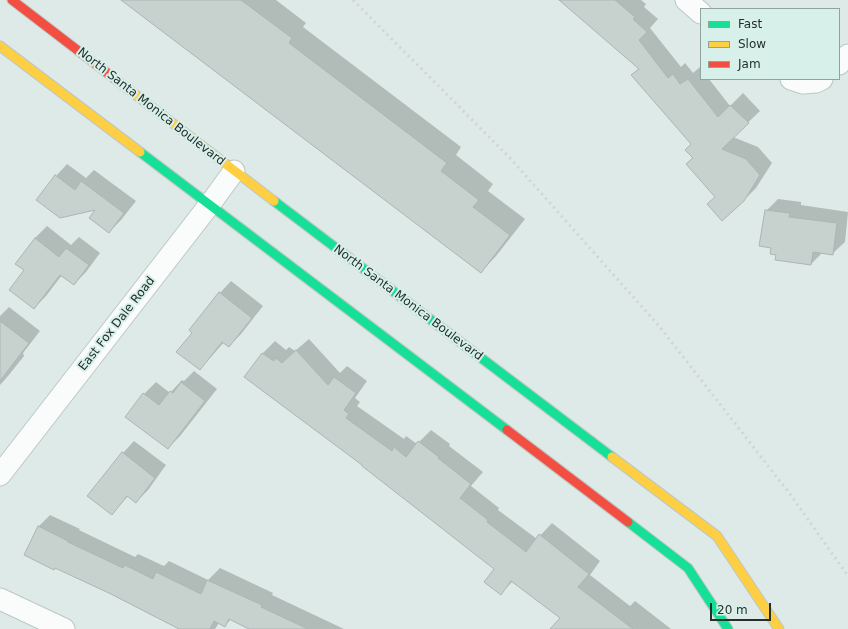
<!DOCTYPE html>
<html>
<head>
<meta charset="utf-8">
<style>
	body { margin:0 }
	#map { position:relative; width:848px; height:629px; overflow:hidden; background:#deeae7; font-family:"DejaVu Sans",sans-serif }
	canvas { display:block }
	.legend { position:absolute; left:700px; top:8px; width:140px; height:72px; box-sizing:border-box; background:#d8f0ea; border:1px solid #91a39e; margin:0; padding:5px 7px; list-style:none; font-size:12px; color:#262f2d }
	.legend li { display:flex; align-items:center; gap:8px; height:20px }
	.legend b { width:20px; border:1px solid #91a39e }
	.scale { position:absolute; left:710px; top:603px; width:61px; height:18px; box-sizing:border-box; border:2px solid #262f2d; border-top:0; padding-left:5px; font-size:12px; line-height:14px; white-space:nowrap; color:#262f2d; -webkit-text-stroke:3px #d8f0ea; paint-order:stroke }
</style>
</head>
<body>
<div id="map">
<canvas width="848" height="629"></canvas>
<ul class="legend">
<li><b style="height:5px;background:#16e098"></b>Fast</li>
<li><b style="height:5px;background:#ffcf43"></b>Slow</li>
<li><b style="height:5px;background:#f24e42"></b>Jam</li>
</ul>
<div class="scale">20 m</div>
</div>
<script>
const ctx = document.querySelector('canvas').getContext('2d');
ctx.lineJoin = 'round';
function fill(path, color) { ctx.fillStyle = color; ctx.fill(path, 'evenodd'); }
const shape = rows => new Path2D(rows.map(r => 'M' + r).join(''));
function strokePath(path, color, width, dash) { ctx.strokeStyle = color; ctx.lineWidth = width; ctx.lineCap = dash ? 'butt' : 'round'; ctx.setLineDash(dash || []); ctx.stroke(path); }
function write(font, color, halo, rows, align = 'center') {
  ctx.font = font + ' "DejaVu Sans",sans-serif'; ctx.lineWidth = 4; ctx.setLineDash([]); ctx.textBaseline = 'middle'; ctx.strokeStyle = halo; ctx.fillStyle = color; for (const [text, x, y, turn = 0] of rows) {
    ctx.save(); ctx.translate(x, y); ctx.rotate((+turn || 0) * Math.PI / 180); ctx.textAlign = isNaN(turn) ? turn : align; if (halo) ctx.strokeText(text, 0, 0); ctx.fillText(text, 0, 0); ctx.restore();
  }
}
const shadow = shape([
	[123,0,276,0,306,23,303,27,461,147,456,155,493,184,488,191,525,219,496,256,481,272],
	[562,0,641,0,646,4,644,7,658,19,650,28,681,67,685,63,693,73,700,67,701,79,709,79,730,106,743,93,760,111,733,137,758,147,772,163,756,188,743,201,716,196,687,164,693,157,692,144,633,75,639,68],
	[67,164,86,178,94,170,136,201,121,220,109,232,98,209,56,176],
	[778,199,801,202,801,205,848,212,845,242,833,253,823,252,811,264,777,254,772,247,766,211],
	[47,226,71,245,79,237,100,253,86,272,74,284,62,275,46,296,34,308,25,270,16,263,35,238],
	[231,281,263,306,241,334,229,346,224,342,211,357,199,369,193,332,220,293],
	[9,307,40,331,23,353,24,356,8,376,0,385,0,316],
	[309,339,340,373,347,366,367,381,355,398,360,402,357,406,404,439,406,436,417,444,431,430,450,444,449,446,483,472,471,486,499,508,498,510,537,539,552,523,600,561,590,575,630,606,635,601,671,629,552,629,561,617,513,581,501,593,495,569,364,465,245,377,263,353,275,341,286,350,289,347,295,351],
	[194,371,217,389,180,436,168,448,144,394,156,382,170,393,182,380,184,381],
	[134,441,166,465,148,490,136,502,128,496,112,514,123,453],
	[50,515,80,529,79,530,135,557,138,554,164,566,169,561,208,580,220,568,273,593,272,595,344,629,251,629,231,619,225,626,219,623,215,629,184,629,38,527]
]);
const building = shape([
	[121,0,241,0,292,38,289,43,447,163,441,171,479,200,473,207,510,235,481,273,121,0],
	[559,0,615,0,635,17,633,19,647,32,639,40,668,78,673,74,680,84,688,79,718,117,730,105,749,123,722,149,746,159,760,175,744,201,722,221,707,204,715,197,686,164,693,158,685,150,691,144,631,75,639,69,559,0],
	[55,175,75,190,81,181,124,213,109,233,89,218,95,210,60,218,36,200,55,175],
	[765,210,790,213,789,217,837,223,833,255,813,252,811,265,775,260,776,255,770,254,771,248,759,246,765,210],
	[35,238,59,257,66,248,89,265,74,285,60,275,34,309,9,290,24,270,15,264,35,238],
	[219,292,252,318,229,347,222,342,200,370,176,352,192,333,189,330,219,292],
	[0,321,29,343,0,381,0,321],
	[296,350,328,385,334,377,356,393,344,410,349,414,346,418,392,451,394,447,406,457,418,441,439,457,438,458,471,484,460,498,488,520,487,522,526,552,539,534,589,574,578,587,633,629,550,629,560,618,511,581,501,595,484,582,494,569,362,466,362,465,244,377,262,353,274,361,276,358,282,363,296,350],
	[181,382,205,401,168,449,125,417,143,393,159,405,170,391,173,393,181,382],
	[122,452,155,478,136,503,127,496,112,515,87,496,122,452],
	[38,526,68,541,68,542,123,568,125,565,153,579,156,572,201,594,207,580,262,605,261,607,308,629,249,629,229,619,225,627,214,621,210,629,179,629,111,594,55,568,54,570,24,555,38,526]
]);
const street = shape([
	[686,0,701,13],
	[839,64,848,55],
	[791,79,803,83,816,82,822,79],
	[0,475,210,204,234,171],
	[0,599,64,629]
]);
const fast = shape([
	[140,152,507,430],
	[274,201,612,457],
	[628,522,688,568,728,629]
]);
const slow = shape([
	[0,46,140,152],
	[115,79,274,201],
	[612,457,717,536,779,629]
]);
const jam = shape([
	[12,0,115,79],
	[507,430,628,522]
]);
const rail = shape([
	[353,0,510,158,659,326,790,494,848,576]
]);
const streetNames = [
	["North Santa Monica Boulevard",151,107,38],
	["North Santa Monica Boulevard",408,303,37],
	["East Fox Dale Road",117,324,-52]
];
fill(shadow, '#0003');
fill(building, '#c7d1ce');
strokePath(building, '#abb5b3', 1);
strokePath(street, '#bdc7c5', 23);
strokePath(fast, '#bdc7c5', 11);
strokePath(slow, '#bdc7c5', 11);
strokePath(jam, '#bdc7c5', 11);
strokePath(street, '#fafcfb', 21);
strokePath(fast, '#16e098', 9);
strokePath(slow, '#ffcf43', 9);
strokePath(jam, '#f24e42', 9);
strokePath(rail, '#d0d5d3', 3, [2, 4]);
write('12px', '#262f2d', '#d8f0ea', streetNames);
</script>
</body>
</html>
